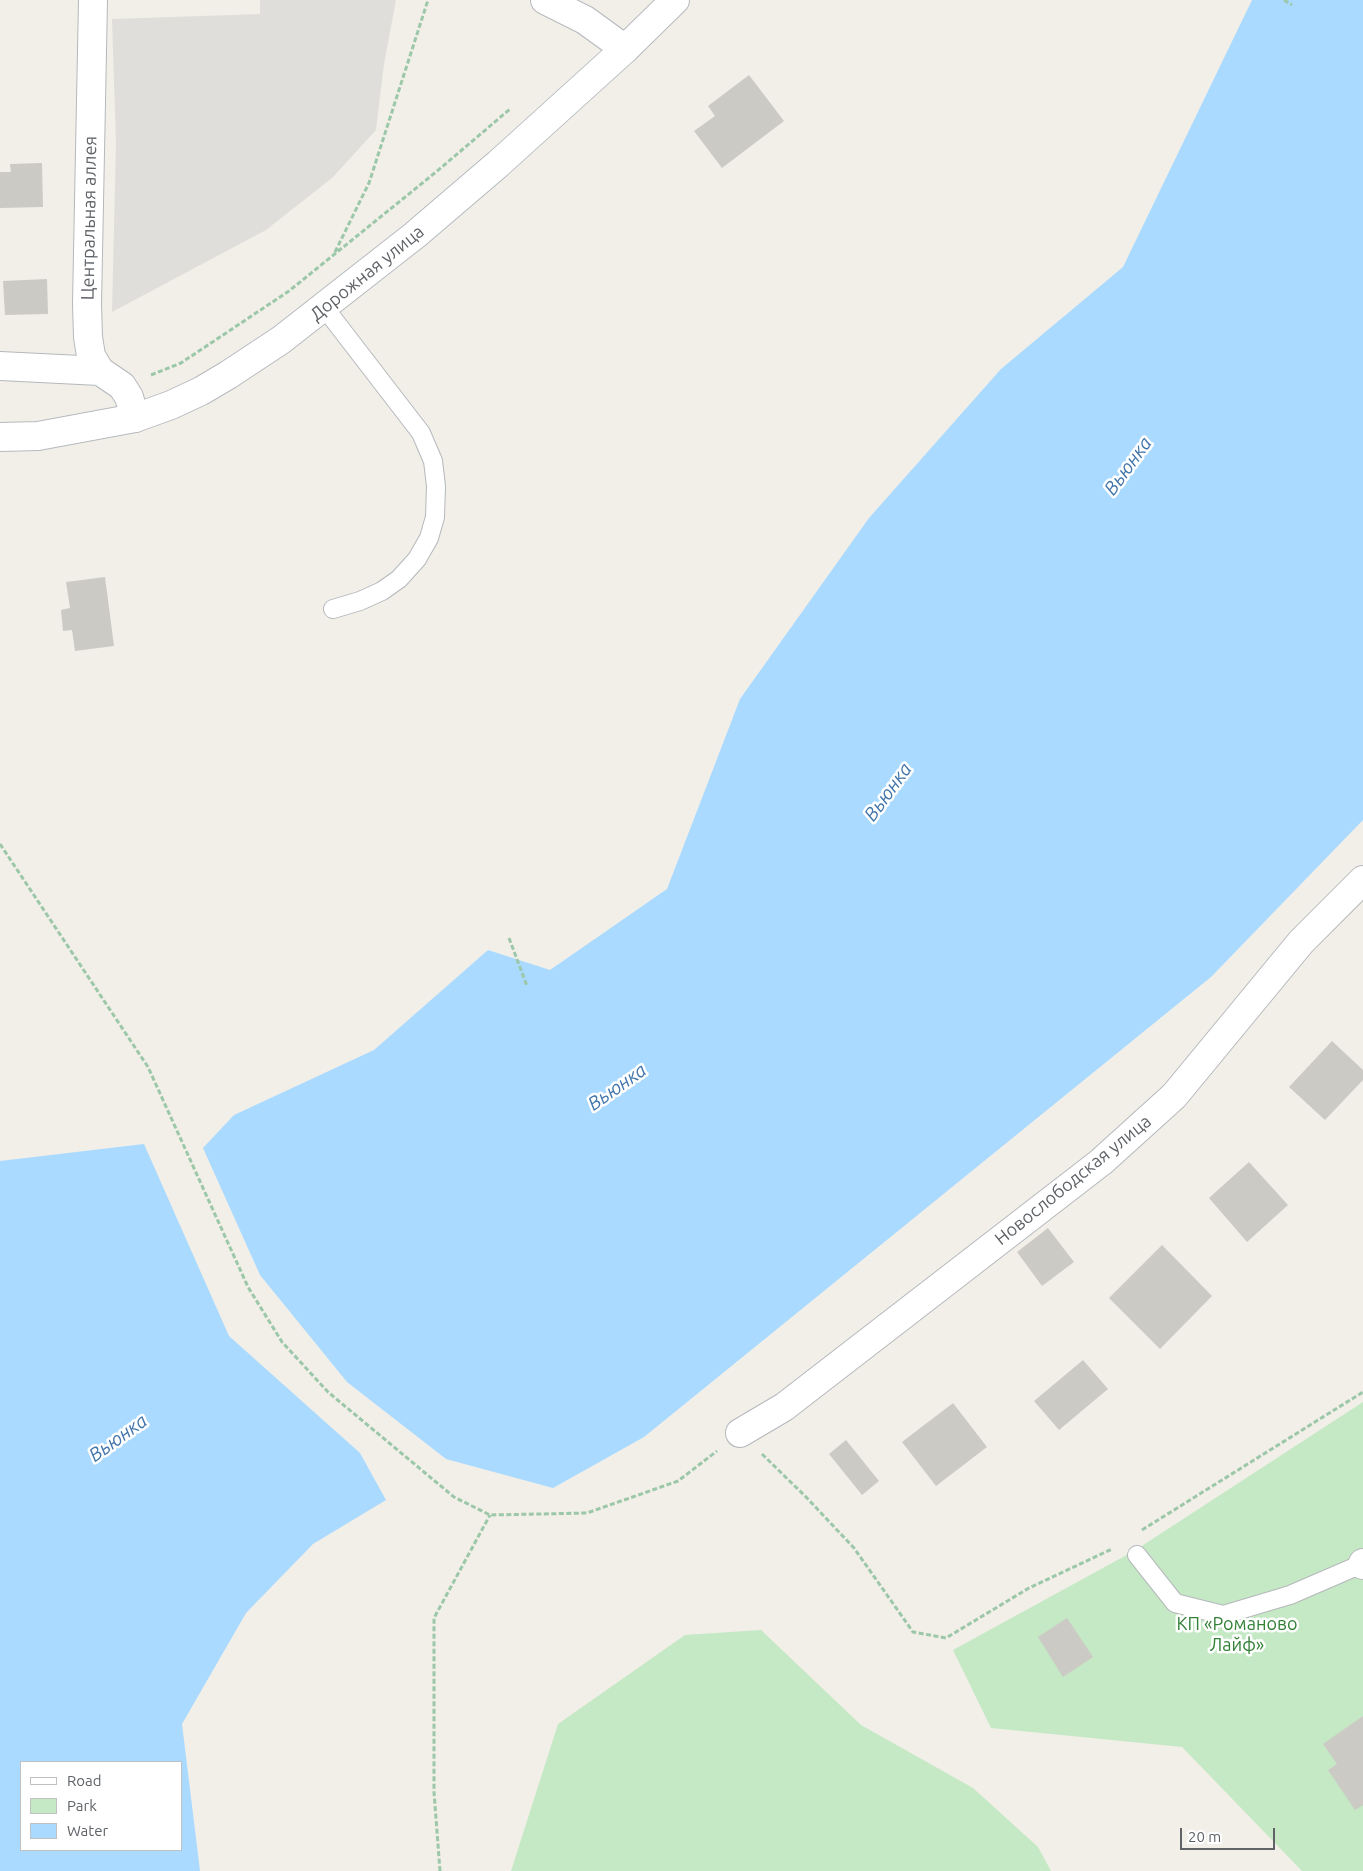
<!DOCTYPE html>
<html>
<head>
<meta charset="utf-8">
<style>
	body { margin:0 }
	#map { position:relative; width:1363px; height:1871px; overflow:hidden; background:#f1efe8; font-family:Ubuntu,sans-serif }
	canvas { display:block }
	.legend { position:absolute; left:20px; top:1761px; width:162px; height:90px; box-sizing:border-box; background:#fff; border:1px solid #bfc1c3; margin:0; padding:6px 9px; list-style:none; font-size:15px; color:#5f6368 }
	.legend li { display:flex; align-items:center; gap:10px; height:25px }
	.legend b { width:25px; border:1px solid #bfc1c3 }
	.scale { position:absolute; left:1180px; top:1828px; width:95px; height:22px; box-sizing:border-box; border:2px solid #5f6368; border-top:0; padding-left:6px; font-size:15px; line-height:18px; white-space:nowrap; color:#5f6368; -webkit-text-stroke:4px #fff; paint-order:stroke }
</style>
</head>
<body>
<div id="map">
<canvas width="1363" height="1871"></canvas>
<ul class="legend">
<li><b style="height:6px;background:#fff"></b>Road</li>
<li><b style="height:14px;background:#c5e8c5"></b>Park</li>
<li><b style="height:14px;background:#aadaff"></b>Water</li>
</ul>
<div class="scale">20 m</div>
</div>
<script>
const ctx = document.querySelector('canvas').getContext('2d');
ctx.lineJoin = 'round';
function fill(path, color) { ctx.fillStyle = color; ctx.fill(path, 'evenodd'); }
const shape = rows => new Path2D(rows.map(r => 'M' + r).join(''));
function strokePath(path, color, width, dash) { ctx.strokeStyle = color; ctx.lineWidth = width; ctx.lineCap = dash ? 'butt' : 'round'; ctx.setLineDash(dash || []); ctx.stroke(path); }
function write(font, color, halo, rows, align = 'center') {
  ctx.font = font + ' Ubuntu,sans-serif'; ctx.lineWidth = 5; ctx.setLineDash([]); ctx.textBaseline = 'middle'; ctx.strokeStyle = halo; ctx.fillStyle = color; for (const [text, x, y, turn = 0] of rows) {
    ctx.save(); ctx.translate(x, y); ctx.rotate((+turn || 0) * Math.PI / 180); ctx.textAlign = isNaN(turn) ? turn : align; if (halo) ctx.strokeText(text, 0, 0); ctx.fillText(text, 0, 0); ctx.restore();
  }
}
const industrial = shape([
	[260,0,396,0,384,64,376,130,332,178,266,230,112,312,116,143,112,19,260,14]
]);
const green = shape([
	[1363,1402,1363,1871,1302,1871,1182,1747,991,1728,953,1650,1134,1551],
	[761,1630,861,1725,973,1788,1038,1847,1051,1871,511,1871,558,1724,685,1635]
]);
const water = shape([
	[1252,0,1363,0,1363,820,1211,977,644,1437,553,1488,446,1459,347,1382,260,1275,203,1148,234,1115,374,1050,488,950,550,970,667,889,740,699,869,518,1001,369,1123,267],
	[144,1144,229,1336,360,1453,386,1500,313,1544,246,1613,182,1724,200,1871,0,1871,0,1161],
	[181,1762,181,1850,21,1850,21,1762]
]);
const building = shape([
	[749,75,784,121,722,168,694,131,715,116,708,106],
	[42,163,43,207,0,208,0,172,11,172,10,164],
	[47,279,48,314,5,315,3,281],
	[105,577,114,646,75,651,72,630,63,631,61,610,70,608,66,582],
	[1332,1041,1363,1070,1363,1080,1325,1120,1289,1087],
	[1249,1162,1288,1205,1247,1242,1209,1198],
	[1048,1228,1074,1262,1042,1286,1017,1252],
	[1162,1245,1212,1296,1160,1349,1109,1298],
	[1083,1360,1108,1389,1059,1430,1034,1401],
	[953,1403,987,1447,936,1486,902,1442],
	[846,1440,879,1481,862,1495,829,1454],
	[1067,1618,1093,1657,1063,1677,1038,1637],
	[1363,1716,1363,1805,1355,1810,1328,1770,1337,1764,1323,1744]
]);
const path = shape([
	[1284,0,1292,5],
	[335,252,369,183,428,0],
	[151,375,181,363,289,291,436,172,510,109],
	[0,844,148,1067,248,1287,282,1342,328,1392,454,1497,490,1515,587,1513,678,1481,717,1451],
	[509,938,527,986],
	[762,1454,806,1497,854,1548,913,1632,946,1638,1029,1588,1112,1549],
	[1142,1530,1363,1392],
	[440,1871,434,1792,434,1618,490,1515]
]);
const lane = shape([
	[324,307,421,433,433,461,436,486,435,517,429,538,417,559,399,579,382,591,360,601,333,609],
	[1137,1555,1175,1603,1223,1615,1290,1595,1362,1564]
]);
const street = shape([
	[93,0,87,304,88,337,91,356,100,371,122,386,129,397,135,418],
	[545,0,585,20,625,49],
	[0,366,100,371],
	[740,1433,784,1407,1101,1162,1174,1096,1301,942,1363,880],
	[1363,1563,1363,1565]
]);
const secondary = shape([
	[0,437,38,436,135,418,171,405,201,391,228,375,281,340,415,235,498,164,625,49,675,0]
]);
const streetNames = [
	["Центральная аллея",89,218,-89],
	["Дорожная улица",367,273,-39],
	["Новослободская улица",1073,1180,-39]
];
const parkNames = [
	["КП «Романово",1237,1624],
	["Лайф»",1237,1645]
];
const waterNames = [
	["Вьюнка",1128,466,-54],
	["Вьюнка",888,792,-54],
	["Вьюнка",617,1087,-35],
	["Вьюнка",118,1438,-36]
];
fill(industrial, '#e0deda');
fill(green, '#c5e8c5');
fill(water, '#aadaff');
fill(building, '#cccac5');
strokePath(lane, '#b5b8bc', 20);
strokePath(street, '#b5b8bc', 30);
strokePath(secondary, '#b6babf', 30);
strokePath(path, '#9cc7a9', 3, [5, 2.5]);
strokePath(lane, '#fff', 18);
strokePath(street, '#fff', 28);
strokePath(secondary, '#fff', 28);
write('18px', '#5f6368', '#fff', streetNames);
write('18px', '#348238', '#fff', parkNames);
write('italic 19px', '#4174aa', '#fff', waterNames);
</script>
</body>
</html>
